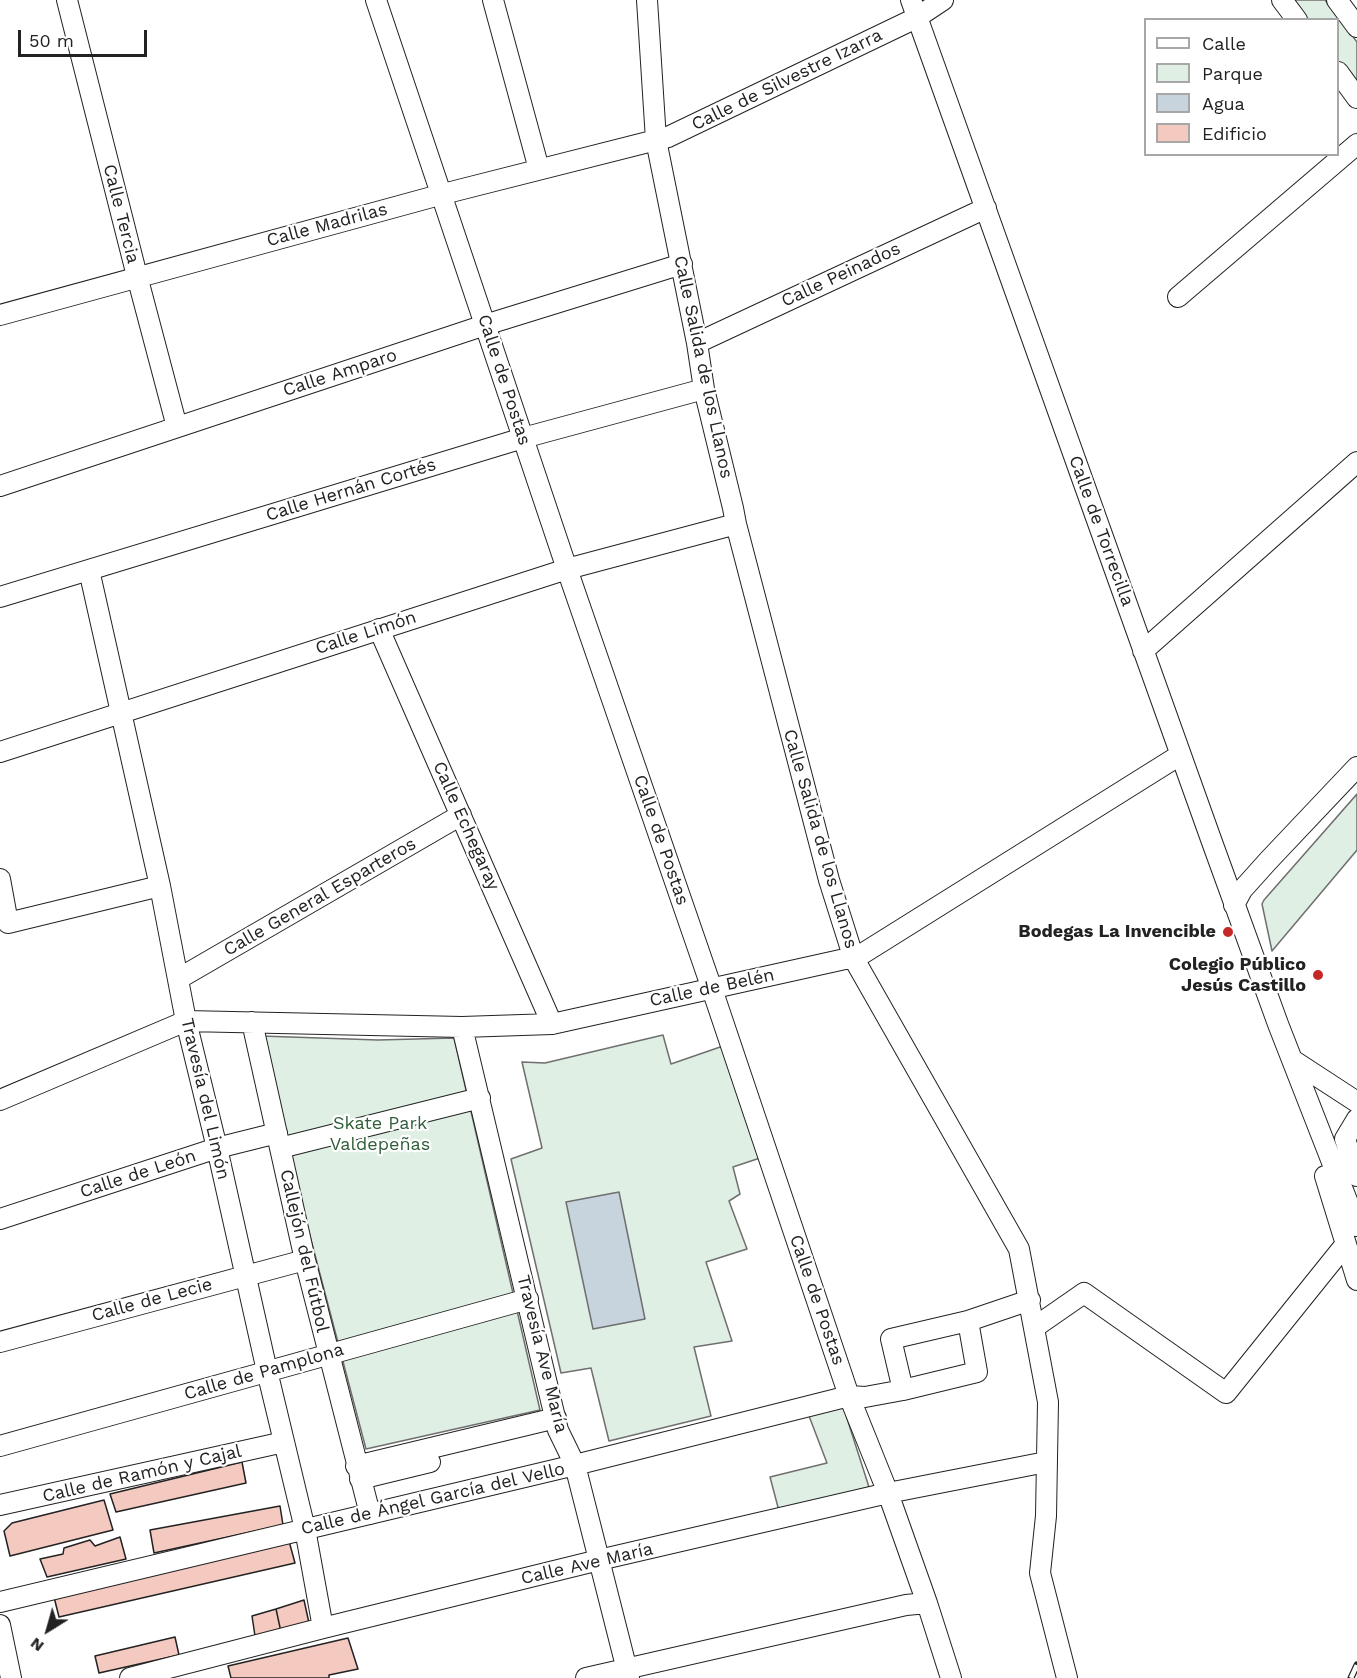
<!DOCTYPE html>
<html>
<head>
<meta charset="utf-8">
<style>
	body { margin:0 }
	#map { position:relative; width:1357px; height:1678px; overflow:hidden; background:#fff; font-family:"Work Sans",sans-serif }
	canvas { display:block }
	.legend { position:absolute; left:1144px; top:18px; width:195px; height:138px; box-sizing:border-box; background:#fff; border:2px solid #a7a7a7; margin:0; padding:8px 10px; list-style:none; font-size:18px; color:#222 }
	.legend li { display:flex; align-items:center; gap:12px; height:30px }
	.legend b { width:30px; border:2px solid #a7a7a7 }
	.north { position:absolute; left:18px; top:1600px; width:60px; height:60px; -webkit-text-stroke:4px #fff; paint-order:stroke; rotate:217deg; font-size:16px; font-weight:700; line-height:24px; text-align:center; color:#222 }
	.north::after { content:''; display:block; margin:auto; width:21px; height:27px; background:#222; clip-path:polygon(50% 0,100% 100%,50% 72%,0 100%) }
	.scale { position:absolute; left:18px; top:30px; width:129px; height:27px; box-sizing:border-box; border:3px solid #222; border-top:0; padding-left:8px; font-size:18px; line-height:21px; white-space:nowrap; color:#222; -webkit-text-stroke:4px #fff; paint-order:stroke }
</style>
</head>
<body>
<div id="map">
<canvas width="1357" height="1678"></canvas>
<ul class="legend">
<li><b style="height:8px;background:#fff"></b>Calle</li>
<li><b style="height:16px;background:#e0efe3"></b>Parque</li>
<li><b style="height:16px;background:#c7d3dd"></b>Agua</li>
<li><b style="height:16px;background:#f3c9c0"></b>Edificio</li>
</ul>
<div class="north">N</div>
<div class="scale">50 m</div>
</div>
<script>
const ctx = document.querySelector('canvas').getContext('2d');
ctx.lineJoin = 'round';
function fill(path, color) { ctx.fillStyle = color; ctx.fill(path, 'evenodd'); }
const shape = rows => new Path2D(rows.map(r => 'M' + r).join(''));
function strokePath(path, color, width, dash) { ctx.strokeStyle = color; ctx.lineWidth = width; ctx.lineCap = dash ? 'butt' : 'round'; ctx.setLineDash(dash || []); ctx.stroke(path); }
function write(font, color, halo, rows, align = 'center') {
  ctx.font = font + ' "Work Sans",sans-serif'; ctx.lineWidth = 4.5; ctx.setLineDash([]); ctx.textBaseline = 'middle'; ctx.strokeStyle = halo; ctx.fillStyle = color; for (const [text, x, y, turn = 0] of rows) {
    ctx.save(); ctx.translate(x, y); ctx.rotate((+turn || 0) * Math.PI / 180); ctx.textAlign = isNaN(turn) ? turn : align; if (halo) ctx.strokeText(text, 0, 0); ctx.fillText(text, 0, 0); ctx.restore();
  }
}
const green = shape([
	[1290,0,1325,0,1357,42,1357,89,1338,63,1338,20,1304,19,1290,0],
	[1357,794,1357,850,1272,951,1262,904,1264,900,1357,794],
	[663,1035,671,1064,723,1046,760,1158,733,1167,740,1194,729,1201,747,1249,706,1262,732,1341,694,1347,711,1416,609,1441,591,1368,561,1373,511,1159,542,1148,522,1062,545,1063,663,1035],
	[261,1036,378,1040,454,1038,540,1410,366,1449,269,1080,261,1036],
	[843,1406,869,1487,779,1511,770,1477,827,1463,809,1416,843,1406]
]);
const water = shape([
	[619,1192,645,1319,593,1329,566,1202,619,1192]
]);
const building = shape([
	[242,1462,246,1483,116,1512,110,1494,242,1462],
	[104,1500,113,1530,10,1556,4,1531,12,1523,104,1500],
	[280,1506,283,1525,154,1553,150,1530,280,1506],
	[120,1537,126,1559,47,1577,40,1559,63,1554,64,1548,90,1540,95,1546,120,1537],
	[289,1541,295,1563,59,1617,54,1597,289,1541],
	[304,1600,309,1623,281,1632,276,1609,304,1600],
	[276,1609,281,1632,255,1636,252,1616,276,1609],
	[175,1637,179,1655,99,1673,95,1656,175,1637],
	[348,1638,358,1669,329,1675,329,1678,231,1678,228,1666,348,1638]
]);
const minor = shape([
	[67,0,137,276,177,427],
	[376,0,567,569,712,989,849,1396,888,1493,927,1603,951,1678],
	[493,0,539,169],
	[647,0,656,140,697,343,704,389,733,508,736,524,829,880,854,959,1019,1249,1048,1402,1046,1516,1040,1573,1067,1678],
	[911,0,1212,842,1278,1024,1357,1226],
	[1282,0,1297,20],
	[1337,0,1357,27],
	[1338,72,1357,98],
	[1178,297,1357,144],
	[0,315,443,194,668,137,916,18,943,0],
	[697,343,986,208],
	[0,486,485,325,682,264],
	[89,570,160,886,186,1021,217,1148,267,1371,305,1529,323,1628],
	[0,597,523,438,704,389],
	[379,629,552,1024],
	[1143,651,1357,462],
	[0,752,567,569,736,524],
	[0,879,8,923,160,886],
	[1234,905,1242,890,1268,861,1357,767],
	[178,979,461,815],
	[252,1022,305,1260,370,1514],
	[462,1027,558,1430,575,1465,629,1678],
	[1294,1061,1357,1102],
	[0,1100,186,1021,462,1027,552,1024,845,959,854,959,1180,755],
	[1357,1119,1345,1139,1357,1176],
	[280,1148,480,1098],
	[1325,1176,1357,1280],
	[0,1219,217,1148,277,1133],
	[968,1321,1030,1300],
	[1035,1327,1084,1293,1226,1393,1345,1245],
	[0,1342,305,1260],
	[0,1446,528,1299],
	[356,1466,556,1418],
	[360,1479,430,1462],
	[0,1505,284,1442],
	[0,1602,575,1465,849,1396,865,1397,903,1390,977,1372,968,1321,891,1339,903,1390],
	[0,1625,11,1678],
	[130,1678,323,1628,599,1560,888,1493,1046,1462],
	[586,1678,906,1605,927,1603]
]);
const rail = shape([
	[1351,1678,1357,1665]
]);
const markers = [
	[1228,932,6,"#c62828"],
	[1318,975,6,"#c62828"]
];
const streetNames = [
	["Calle de Silvestre Izarra",787,80,-26],
	["Calle Tercia",121,214,76],
	["Calle Madrilas",327,225,-15],
	["Calle Peinados",841,275,-25],
	["Calle Salida de los Llanos",703,367,78],
	["Calle Amparo",340,373,-18],
	["Calle de Postas",504,380,72],
	["Calle Hernán Cortés",351,490,-17],
	["Calle de Torrecilla",1101,531,70],
	["Calle Limón",366,633,-18],
	["Calle Echegaray",466,826,66],
	["Calle Salida de los Llanos",820,839,74],
	["Calle de Postas",661,840,71],
	["Calle General Esparteros",320,897,-30],
	["Calle de Belén",712,988,-12],
	["Travesía del Limón",205,1099,77],
	["Calle de León",138,1174,-18],
	["Callejón del Fútbol",304,1251,77],
	["Calle de Lecie",152,1300,-15],
	["Calle de Postas",817,1300,71],
	["Travesía Ave María",542,1354,76],
	["Calle de Pamplona",264,1372,-16],
	["Calle de Ramón y Cajal",142,1474,-13],
	["Calle de Ángel García del Vello",433,1499,-13],
	["Calle Ave María",587,1564,-13]
];
const poiNames = [
	["Bodegas La Invencible",1216,932],
	["Colegio Público",1306,965],
	["Jesús Castillo",1306,986]
];
const parkNames = [
	["Skate Park",380,1124],
	["Valdepeñas",380,1145]
];
fill(green, '#e0efe3');
strokePath(green, '#6f6f6f', 1.5);
fill(water, '#c7d3dd');
strokePath(water, '#6f6f6f', 1.5);
fill(building, '#f3c9c0');
strokePath(building, '#222', 1.5);
strokePath(minor, '#222', 22);
strokePath(minor, '#fff', 20);
strokePath(rail, '#222', 7);
strokePath(rail, '#fff', 4.5, [14]);
for (const [x, y, r, color] of markers) { const dot = new Path2D(); dot.arc(x, y, r, 0, 2 * Math.PI); ctx.fillStyle = color; ctx.fill(dot); strokePath(dot, '#fff', 2); }
write('18px', '#222', '#fff', streetNames);
write('bold 18px', '#222', '#fff', poiNames, 'right');
write('18px', '#2f5e38', '#fff', parkNames);
</script>
</body>
</html>
